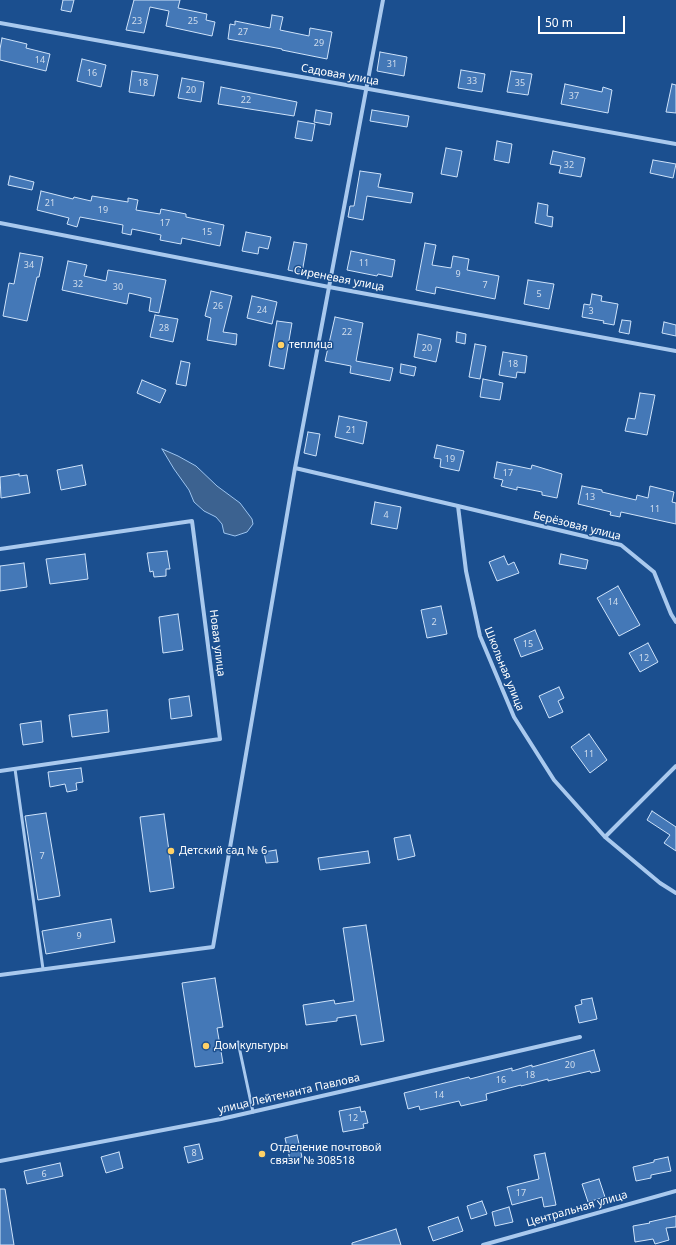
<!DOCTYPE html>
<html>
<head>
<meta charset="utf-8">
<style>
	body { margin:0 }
	#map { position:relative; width:676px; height:1245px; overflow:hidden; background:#1b4f8f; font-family:"Noto Sans",sans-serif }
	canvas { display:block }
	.scale { position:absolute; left:538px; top:16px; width:87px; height:18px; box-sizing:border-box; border:2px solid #fff; border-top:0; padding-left:5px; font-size:12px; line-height:14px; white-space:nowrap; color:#fff; -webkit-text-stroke:3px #1b4f8f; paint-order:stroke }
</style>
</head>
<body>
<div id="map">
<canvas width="676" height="1245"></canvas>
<div class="scale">50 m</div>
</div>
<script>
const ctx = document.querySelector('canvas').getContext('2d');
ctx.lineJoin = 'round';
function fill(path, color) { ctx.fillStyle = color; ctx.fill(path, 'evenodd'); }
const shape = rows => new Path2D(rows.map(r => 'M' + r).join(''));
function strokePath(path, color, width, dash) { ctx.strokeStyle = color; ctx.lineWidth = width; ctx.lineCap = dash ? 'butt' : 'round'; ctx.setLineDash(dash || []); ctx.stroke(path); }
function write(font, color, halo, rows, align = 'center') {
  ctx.font = font + ' "Noto Sans",sans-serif'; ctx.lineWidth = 3; ctx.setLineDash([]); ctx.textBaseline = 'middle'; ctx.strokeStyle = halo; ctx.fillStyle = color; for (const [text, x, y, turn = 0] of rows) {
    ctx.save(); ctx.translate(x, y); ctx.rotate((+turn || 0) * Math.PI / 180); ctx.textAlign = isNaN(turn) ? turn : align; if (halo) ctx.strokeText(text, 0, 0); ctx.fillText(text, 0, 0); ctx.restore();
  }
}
const water = shape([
	[162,449,178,456,196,466,217,486,240,503,252,519,253,524,247,532,235,536,224,533,222,524,216,517,204,511,194,502,189,490,174,469,162,449]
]);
const building = shape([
	[63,0,74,0,71,12,61,10,63,0],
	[134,0,180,0,178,8,207,14,206,20,215,22,212,36,166,26,169,11,150,7,144,33,126,30,134,0],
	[272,15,283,17,280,30,309,36,310,28,332,32,327,59,282,50,282,49,228,39,230,24,235,25,235,21,270,28,272,15],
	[2,38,27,44,26,48,50,54,46,71,0,60,0,49,2,38],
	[380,52,407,57,404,76,377,71,380,52],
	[82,59,106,65,101,87,77,81,82,59],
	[461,70,485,74,482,92,458,88,461,70],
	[132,71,158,75,154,96,129,92,132,71],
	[511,71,532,74,528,95,507,92,511,71],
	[182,78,204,82,201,102,178,98,182,78],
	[565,84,602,92,603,87,612,90,608,113,561,104,565,84],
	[672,84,676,85,676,113,666,112,672,84],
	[221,87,297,102,294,116,218,104,221,87],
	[316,110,332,113,330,125,314,122,316,110],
	[372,110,409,116,407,127,370,121,372,110],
	[298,121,315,124,312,141,295,138,298,121],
	[497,141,512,144,509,163,494,160,497,141],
	[446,148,462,151,457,177,441,174,446,148],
	[553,151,585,158,581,177,559,173,561,166,550,164,553,151],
	[653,160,676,164,673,178,650,173,653,160],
	[360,171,381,174,378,187,413,193,411,203,367,196,363,220,348,217,350,206,354,206,360,171],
	[10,176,34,182,32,190,8,185,10,176],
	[41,191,73,199,74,197,91,201,92,196,128,202,128,198,138,200,136,210,160,214,161,209,186,214,186,217,224,225,220,246,182,238,181,244,160,240,161,235,132,229,131,235,122,233,123,225,80,217,77,227,67,224,69,218,37,210,41,191],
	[538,203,548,205,547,216,553,217,552,227,535,223,538,203],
	[246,232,271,237,268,249,259,247,258,254,242,251,246,232],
	[294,242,307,244,302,273,288,270,294,242],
	[425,243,436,245,432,265,451,268,453,256,469,259,467,270,499,276,495,299,436,287,435,294,416,290,425,243],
	[351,251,395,260,392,277,378,274,377,276,347,270,351,251],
	[20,253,43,257,39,277,37,277,27,321,3,316,9,283,14,284,20,253],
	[68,261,87,265,84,276,106,281,108,270,166,280,159,313,149,311,151,298,129,293,127,304,62,290,68,261],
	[528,280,554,284,549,309,524,304,528,280],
	[211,291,232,296,223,332,237,334,236,345,207,340,211,318,205,316,211,291],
	[592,294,602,296,601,301,618,304,614,325,603,323,604,321,582,317,584,304,590,305,592,294],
	[252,296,277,302,272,324,247,318,252,296],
	[155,315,178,319,173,342,150,337,155,315],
	[335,317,363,323,356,361,393,368,390,381,350,373,351,366,325,361,335,317],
	[622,320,631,321,629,334,619,332,622,320],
	[277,321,292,323,284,369,269,366,277,321],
	[664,322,676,325,676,336,662,333,664,322],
	[457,332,466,334,465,344,456,342,457,332],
	[418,334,441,339,436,362,414,357,418,334],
	[475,344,486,346,480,379,469,377,475,344],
	[503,352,527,356,525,373,517,372,516,378,499,375,503,352],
	[181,361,190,363,186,386,176,384,181,361],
	[401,364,416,367,414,376,400,373,401,364],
	[483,379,503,383,500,400,480,397,483,379],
	[142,380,166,390,160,403,137,393,142,380],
	[640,393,655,395,647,435,625,431,628,418,635,419,640,393],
	[339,416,367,422,363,444,335,437,339,416],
	[308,432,320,434,316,456,304,453,308,432],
	[437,445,464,451,459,471,440,467,441,459,434,458,437,445],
	[497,462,531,469,532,465,562,474,557,498,542,495,542,492,517,487,517,490,501,486,503,480,494,478,497,462],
	[82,465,86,485,61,490,57,470,82,465],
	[19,474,19,476,27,475,30,493,1,498,0,477,19,474],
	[582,486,602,490,602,492,636,500,637,495,648,498,650,486,674,492,672,502,676,503,676,524,621,512,620,517,610,515,611,512,578,504,582,486],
	[375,502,401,507,397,529,371,524,375,502],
	[167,551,170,569,166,569,166,576,154,577,153,571,150,572,147,553,167,551],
	[85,554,88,579,50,584,46,559,85,554],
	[561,554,588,560,586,569,559,564,561,554],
	[504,556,508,565,514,562,519,573,497,581,489,562,504,556],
	[24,563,27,587,0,591,0,566,24,563],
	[618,586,640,625,619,636,597,598,618,586],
	[441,606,447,634,427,638,421,610,441,606],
	[178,614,183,650,163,653,159,617,178,614],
	[535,630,543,649,521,657,514,639,535,630],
	[648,643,658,662,640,672,629,653,648,643],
	[559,687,564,698,558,701,563,712,549,718,539,696,559,687],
	[189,696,192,716,171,719,169,699,189,696],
	[107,710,109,732,72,737,69,715,107,710],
	[41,721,43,742,23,745,20,724,41,721],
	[589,734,607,760,590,773,571,747,589,734],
	[81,768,83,782,76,783,77,790,67,792,65,784,50,787,48,772,81,768],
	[652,811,676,827,676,851,664,843,670,835,647,820,652,811],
	[46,813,60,896,38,900,25,816,46,813],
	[164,814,174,888,150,892,140,817,164,814],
	[410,835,415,856,398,860,394,838,410,835],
	[276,850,278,862,266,863,264,852,276,850],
	[368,851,370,863,320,870,318,858,368,851],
	[111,919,115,942,46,954,42,931,111,919],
	[366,925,384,1041,361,1045,356,1015,337,1018,337,1021,306,1025,303,1005,334,1000,335,1004,354,1001,343,928,366,925],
	[215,978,223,1027,217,1028,223,1063,195,1067,182,983,215,978],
	[592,998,597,1019,579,1023,575,1006,582,1004,581,1000,592,998],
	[594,1050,600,1071,591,1073,590,1071,548,1081,548,1079,521,1086,521,1085,486,1094,487,1100,461,1106,459,1101,420,1110,419,1106,408,1109,404,1093,469,1077,470,1079,512,1068,512,1071,532,1065,532,1067,594,1050],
	[360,1107,361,1112,365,1111,368,1123,363,1124,364,1128,343,1132,339,1111,360,1107],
	[297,1135,302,1157,290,1160,285,1138,297,1135],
	[199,1144,203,1159,188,1163,184,1147,199,1144],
	[119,1152,123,1168,106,1173,101,1157,119,1152],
	[545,1153,556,1205,544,1207,542,1197,512,1205,507,1187,539,1179,534,1155,545,1153],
	[668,1157,671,1171,651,1175,651,1178,636,1181,633,1167,654,1162,654,1160,668,1157],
	[60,1163,63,1176,27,1184,24,1171,60,1163],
	[599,1179,605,1197,588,1202,582,1184,599,1179],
	[0,1189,5,1189,14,1245,0,1245,0,1189],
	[482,1201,487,1214,471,1219,467,1206,482,1201],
	[509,1207,513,1222,495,1226,492,1212,509,1207],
	[676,1216,676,1227,666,1228,669,1240,655,1244,653,1239,635,1242,633,1226,650,1223,649,1222,676,1216],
	[458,1217,463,1231,433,1241,428,1227,458,1217],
	[396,1229,401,1245,352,1245,352,1243,396,1229]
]);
const lane = shape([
	[15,769,43,969],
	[238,1042,253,1112]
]);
const street = shape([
	[0,23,676,144],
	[0,223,329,287,676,351],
	[295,468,458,506,466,571,480,636,514,717,554,780,605,837,660,883,676,893],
	[458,506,621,545,654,572,671,614,676,622],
	[0,549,192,521,220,739,0,771],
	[605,837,676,766],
	[0,975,213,947,295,468,383,0],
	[0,1161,221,1119,580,1037],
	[483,1245,676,1191]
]);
const markers = [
	[281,345,4,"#ffd166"],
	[171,851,4,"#ffd166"],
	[206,1046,4,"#ffd166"],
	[262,1154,4,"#ffd166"]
];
const numberNames = [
	["23",137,21],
	["25",193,21],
	["27",243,32],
	["29",319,43],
	["14",40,60],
	["31",392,64],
	["16",92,73],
	["33",472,81],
	["18",143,83],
	["35",520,83],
	["20",191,90],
	["37",574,96],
	["22",246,100],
	["32",569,165],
	["21",50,203],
	["19",103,210],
	["17",165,223],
	["15",207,232],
	["11",364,263],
	["34",29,265],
	["9",458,274],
	["32",78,284],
	["7",485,285],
	["30",118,287],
	["5",539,294],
	["26",218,306],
	["24",262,310],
	["3",591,311],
	["28",164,328],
	["22",347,332],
	["20",427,348],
	["18",513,364],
	["21",351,430],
	["19",450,459],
	["17",508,473],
	["13",590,497],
	["11",655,509],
	["4",386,515],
	["14",613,602],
	["2",434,622],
	["15",528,644],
	["12",644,658],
	["11",589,754],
	["7",42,856],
	["9",79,936],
	["20",570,1065],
	["18",530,1075],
	["16",501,1080],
	["14",439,1095],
	["12",353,1118],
	["8",194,1153],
	["6",44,1174],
	["17",521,1193]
];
const streetNames = [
	["Садовая улица",340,75,10],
	["Сиреневая улица",339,279,11],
	["Берёзовая улица",577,526,14],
	["Новая улица",217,643,83],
	["Школьная улица",504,669,68],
	["улица Лейтенанта Павлова",289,1094,-13],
	["Центральная улица",577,1209,-16]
];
const poiNames = [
	["теплица",289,345],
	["Детский сад № 6",179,851],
	["Дом культуры",214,1046],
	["Отделение почтовой",270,1148],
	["связи № 308518",270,1161]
];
fill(water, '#3c6290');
strokePath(water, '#9cc4f0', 1);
fill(building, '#4478b7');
strokePath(building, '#cfe3fa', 1);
strokePath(lane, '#a9c9ee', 3);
strokePath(street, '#a9c9ee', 4);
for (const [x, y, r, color] of markers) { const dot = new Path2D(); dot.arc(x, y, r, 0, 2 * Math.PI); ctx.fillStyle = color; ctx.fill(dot); strokePath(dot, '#1b4f8f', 1.5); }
write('9px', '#d0dded', null, numberNames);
write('11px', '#fff', '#1b4f8f', streetNames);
write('11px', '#fff', '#1b4f8f', poiNames, 'left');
</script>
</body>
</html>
